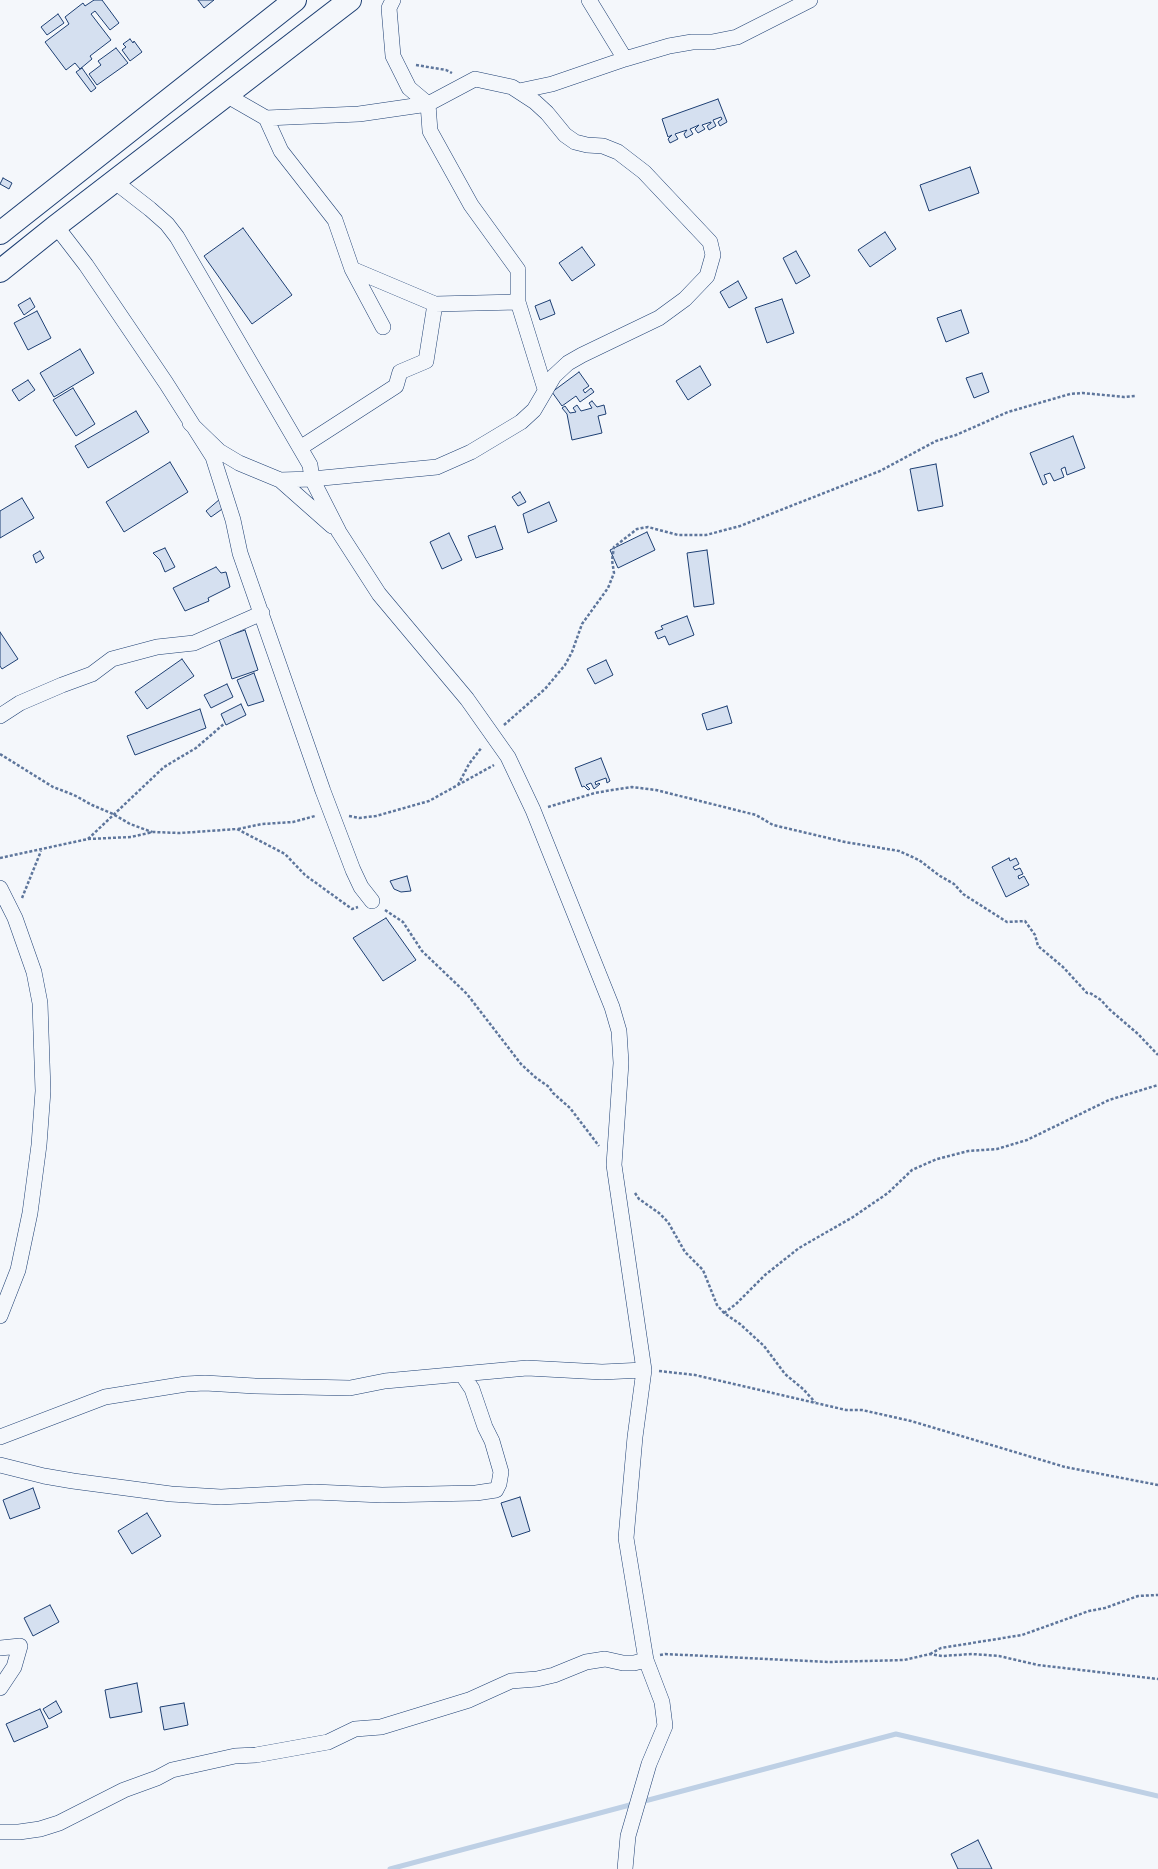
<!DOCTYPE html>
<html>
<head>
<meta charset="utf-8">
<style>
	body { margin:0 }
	canvas { display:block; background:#f4f7fb }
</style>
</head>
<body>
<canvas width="1158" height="1869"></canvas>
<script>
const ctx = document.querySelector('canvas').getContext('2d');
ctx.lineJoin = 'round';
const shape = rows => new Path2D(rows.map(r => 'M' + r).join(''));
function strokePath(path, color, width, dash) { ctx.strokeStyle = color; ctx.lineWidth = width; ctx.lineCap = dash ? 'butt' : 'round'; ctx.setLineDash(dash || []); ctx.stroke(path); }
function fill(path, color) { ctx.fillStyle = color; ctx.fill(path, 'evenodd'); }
const stream = shape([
	[390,1869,896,1734,1158,1796]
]);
const building = shape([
	[94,0,102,0,119,23,110,30,95,11,91,14,111,40,90,56,92,59,80,69,75,63,66,70,45,42,69,24,65,17,83,3,85,6,94,0],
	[198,0,214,0,204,8,198,0],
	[58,14,64,23,47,35,41,27,58,14],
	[130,39,133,43,134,41,142,52,130,61,122,50,126,47,123,44,130,39],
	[116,48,128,63,97,85,89,74,101,65,98,61,116,48],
	[82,68,96,88,91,92,76,72,82,68],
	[718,99,727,122,720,126,718,122,722,119,721,117,713,120,716,126,709,130,707,126,711,123,711,122,702,125,705,129,698,133,695,129,699,125,690,129,693,134,686,138,684,134,687,130,675,134,678,139,670,143,668,139,672,135,668,137,662,119,718,99],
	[970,167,979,193,929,211,920,185,970,167],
	[3,178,12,183,9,189,0,184,3,178],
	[243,228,292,295,252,324,204,256,243,228],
	[885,232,896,249,870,267,858,250,885,232],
	[582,247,595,265,572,281,559,263,582,247],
	[796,251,810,276,796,284,783,258,796,251],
	[738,281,747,298,729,308,720,292,738,281],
	[30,298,35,307,24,315,18,305,30,298],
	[782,299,794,333,767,343,755,308,782,299],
	[550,300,555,314,540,320,535,306,550,300],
	[961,310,969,333,946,342,937,318,961,310],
	[37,311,51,338,28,350,14,323,37,311],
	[80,349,94,373,54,397,40,373,80,349],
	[700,366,711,385,688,400,676,381,700,366],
	[579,372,589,386,583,390,585,393,591,388,594,392,580,402,576,396,562,406,552,392,579,372],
	[982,373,989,392,974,398,966,378,982,373],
	[28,380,35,390,19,401,12,390,28,380],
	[73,388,95,424,76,436,53,400,73,388],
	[592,401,597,407,604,405,606,414,598,416,602,433,572,440,567,414,562,408,565,406,570,413,576,412,573,408,577,405,581,411,592,408,589,403,592,401],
	[136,411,149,432,88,468,75,446,136,411],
	[1073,436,1085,468,1067,475,1065,467,1061,469,1064,477,1054,481,1050,473,1044,475,1047,483,1043,485,1030,453,1073,436],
	[170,462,188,492,124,532,106,502,170,462],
	[936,464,943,506,918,511,910,469,936,464],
	[520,492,526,502,518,506,512,497,520,492],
	[22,498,34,518,0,538,0,511,22,498],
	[220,499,225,507,211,517,206,511,220,499],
	[549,502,557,521,528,533,523,514,549,502],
	[495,526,503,549,476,558,468,536,495,526],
	[647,532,655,550,618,568,610,550,647,532],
	[449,533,462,560,442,569,430,542,449,533],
	[165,548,175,567,165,572,160,560,153,553,165,548],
	[707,550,714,604,694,607,687,553,707,550],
	[40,551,44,558,36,563,33,555,40,551],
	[216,567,221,573,226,572,230,587,208,598,209,601,185,611,173,588,216,567],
	[687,616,694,635,669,645,665,636,658,639,655,632,663,629,661,626,687,616],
	[245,630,258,670,232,679,219,639,245,630],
	[0,632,18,659,2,669,0,666,0,632],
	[182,659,194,676,147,709,135,692,182,659],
	[606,660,613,675,595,684,587,669,606,660],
	[254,673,264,701,248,706,237,680,254,673],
	[227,684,233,697,211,708,204,695,227,684],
	[241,704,246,715,226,725,221,714,241,704],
	[727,706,732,723,707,730,702,714,727,706],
	[200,709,206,728,135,755,127,736,200,709],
	[601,758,610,781,607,783,606,778,595,782,596,785,599,783,600,784,594,789,591,783,586,785,590,789,588,790,584,786,582,787,575,768,601,758],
	[1009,858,1010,861,1016,858,1019,864,1013,867,1015,870,1020,868,1023,874,1018,876,1019,879,1024,876,1029,885,1006,897,992,867,1009,858],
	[407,876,411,891,401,892,394,889,390,881,407,876],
	[386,918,416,960,383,981,353,938,386,918],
	[33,1488,40,1508,10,1519,3,1500,33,1488],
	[520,1497,530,1531,512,1537,501,1503,520,1497],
	[147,1513,161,1536,132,1554,118,1531,147,1513],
	[50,1605,59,1622,33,1636,24,1618,50,1605],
	[137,1683,142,1712,110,1718,105,1690,137,1683],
	[56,1701,62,1712,49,1719,43,1709,56,1701],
	[184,1703,188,1725,164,1730,160,1707,184,1703],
	[40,1709,48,1727,14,1742,6,1724,40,1709],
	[978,1840,992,1869,958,1869,951,1854,978,1840]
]);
const path = shape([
	[416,65,446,70,452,73],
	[504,725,545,689,565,665,572,652,582,624,608,588,614,573,612,560,614,547,637,529,648,527,678,535,706,535,740,526,880,471,936,441,956,435,1008,412,1070,394,1083,393,1124,397,1135,396],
	[0,754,53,787,74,795,92,805,113,814,130,824,152,832],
	[458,785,469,764,482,747],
	[548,807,595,793,612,790,632,787,656,790,756,815,773,825,845,842,899,851,919,860,940,876,954,884,963,894,1007,922,1025,921,1035,935,1038,946,1063,967,1087,993,1090,993,1101,1000,1109,1009,1138,1034,1158,1055],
	[349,816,359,818,376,816,429,801,494,765],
	[238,829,262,824,293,822,315,816],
	[88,839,131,837,153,832,180,833,237,829,285,854,305,875,352,909,358,907],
	[0,858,88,839,164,767,196,748,225,723],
	[22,898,41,851],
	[385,910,403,922,422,951,467,994,521,1064,535,1077,549,1087,553,1093,570,1108,599,1146],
	[635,1193,639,1199,659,1213,668,1222,685,1252,703,1270,717,1305,724,1313,740,1324,764,1346,785,1374,803,1389,815,1402],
	[724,1313,736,1304,765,1275,799,1248,853,1217,888,1193,912,1170,937,1159,968,1151,997,1149,1027,1140,1109,1100,1158,1085],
	[659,1371,695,1375,846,1410,862,1410,911,1421,1065,1467,1158,1485],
	[930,1654,941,1648,1022,1635,1089,1611,1105,1608,1138,1596,1158,1595],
	[660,1655,665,1654,828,1662,904,1660,930,1654,942,1656,972,1654,999,1656,1038,1665,1158,1679]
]);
const minor = shape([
	[393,0,389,8,393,56,409,88,428,104,430,131,471,205,518,270,518,302,545,389],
	[589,0,625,59],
	[519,91,552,84,625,59,669,46,692,42,712,42,737,37,810,0],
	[266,118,281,151,335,220,352,269,435,304,518,302],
	[114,181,150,209,167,224,177,237,310,465,312,479,339,532,379,594,467,699,508,757,533,810,612,1007,619,1031,621,1063,614,1165,644,1370,635,1437,626,1538,646,1660,662,1702,665,1726,649,1764,628,1836,625,1869],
	[56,226,86,265,166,383,213,457,233,520,240,553,323,791,353,870,361,887,372,901],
	[352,269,383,327],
	[190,423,219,451,239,463,280,480,312,479,437,467,471,452,521,422,534,410,554,376,568,363,582,355,659,318,685,299,707,276,713,255,710,242,644,172,618,152,603,146,587,145,575,142,565,135,547,113,535,102,512,87,475,79,428,104,359,114,266,118,226,95],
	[300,448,396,386,400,372,426,361,435,304],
	[280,480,332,526],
	[0,716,20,703,62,685,92,674,112,659,157,647,194,643,262,613],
	[0,888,15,918,34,972,40,1003,43,1091,39,1145,30,1213,18,1270,0,1316],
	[0,1437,105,1397,186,1384,205,1383,255,1386,350,1388,385,1381,527,1368,602,1372,644,1370],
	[0,1465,44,1476,73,1481,171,1494,221,1497,314,1492,382,1495,476,1493,496,1490,499,1484,501,1472,492,1441,485,1427,472,1389,462,1374],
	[0,1648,20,1646,14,1667,0,1688],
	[0,1832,19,1832,40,1829,59,1823,124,1790,157,1778,172,1770,235,1756,256,1755,328,1742,355,1729,381,1727,469,1700,511,1681,537,1679,554,1675,586,1662,605,1659,623,1663,634,1663,646,1660]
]);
const primary = shape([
	[0,233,295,0],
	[0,271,56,226,350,0]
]);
strokePath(stream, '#bed0e5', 5);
fill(building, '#d5e0f0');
strokePath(building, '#1d3f73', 1);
strokePath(minor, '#1d3f73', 16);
strokePath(primary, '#1d3f73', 24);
strokePath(path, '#5e769c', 2.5, [3, 2]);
strokePath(minor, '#f4f7fb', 15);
strokePath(primary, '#f4f7fb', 22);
</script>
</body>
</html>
